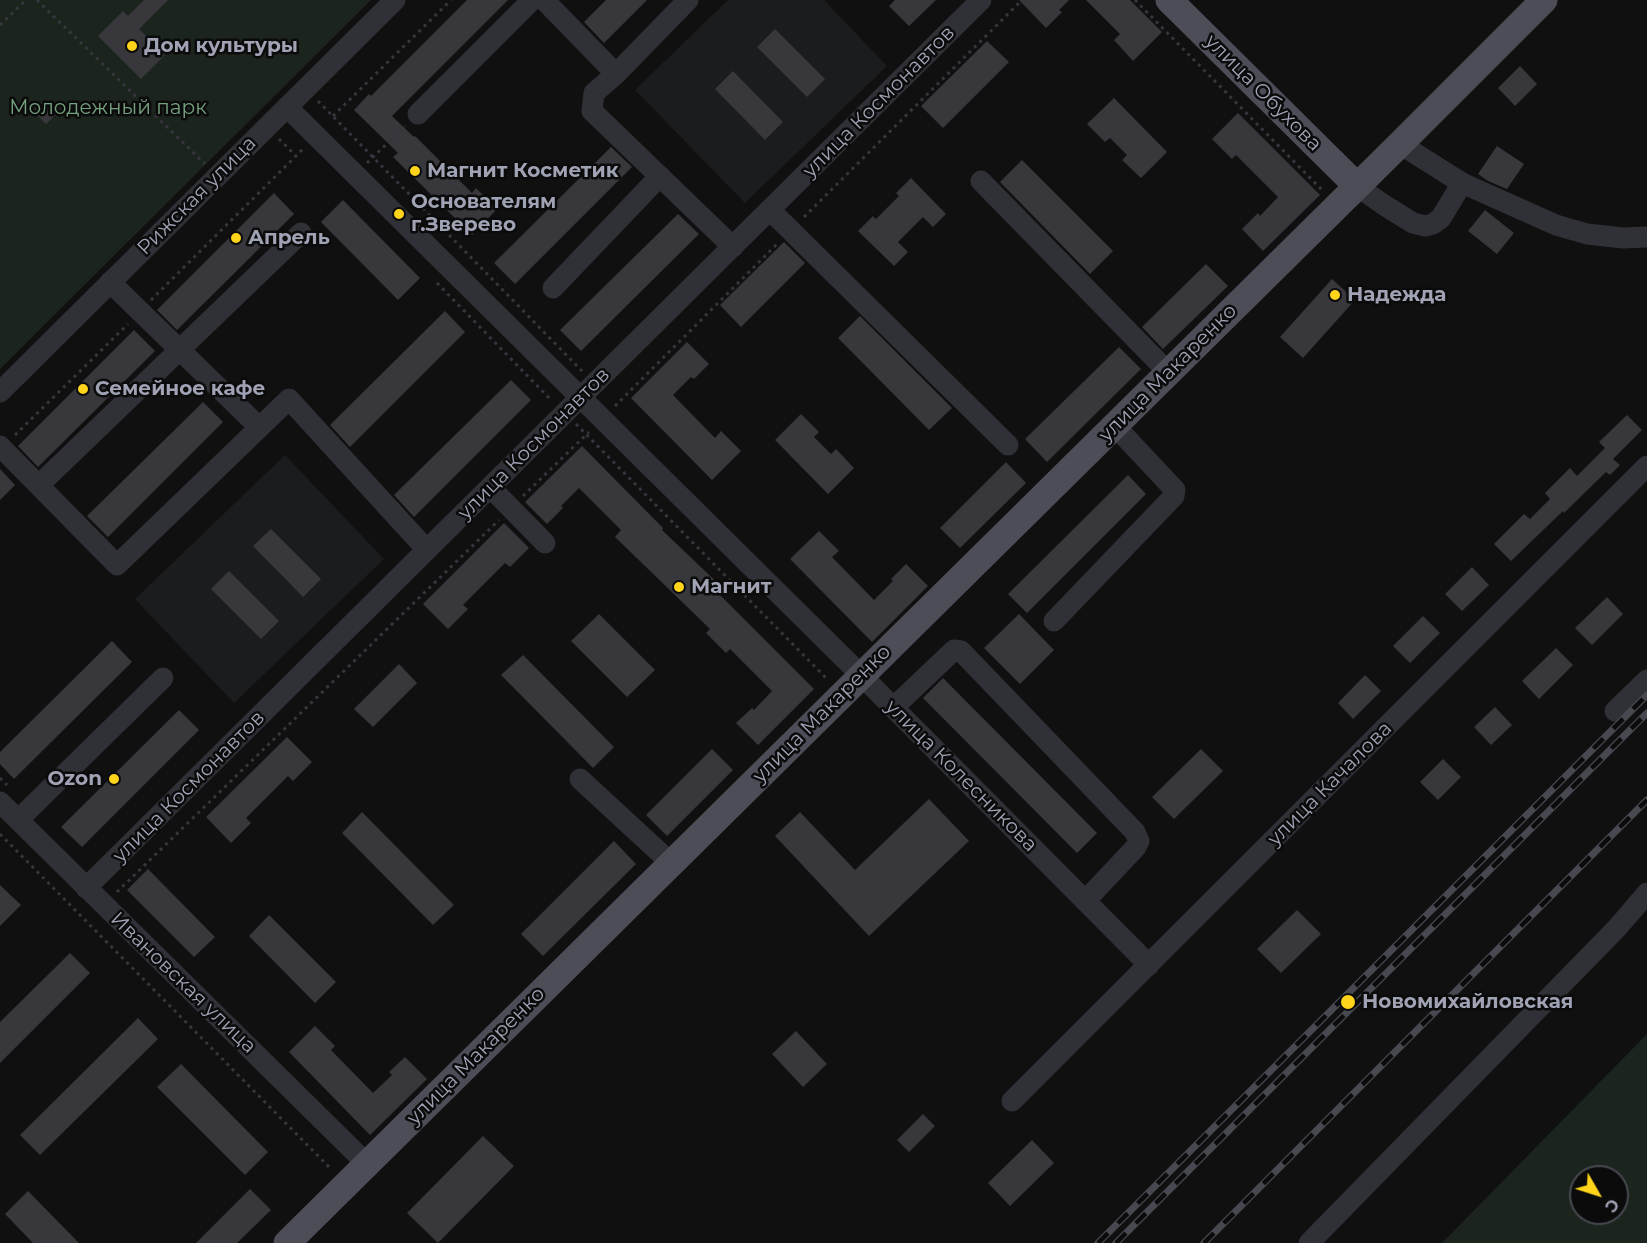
<!DOCTYPE html>
<html>
<head>
<meta charset="utf-8">
<style>
	body { margin:0 }
	#map { position:relative; width:1647px; height:1243px; overflow:hidden; background:#101011; font-family:Montserrat,sans-serif }
	canvas { display:block }
	.north { position:absolute; left:1569px; top:1165px; width:60px; height:60px; box-sizing:border-box; background:#0b0b0c; border:2px solid #46484f; border-radius:50%; rotate:129deg; font-size:16px; font-weight:700; line-height:24px; text-align:center; color:#9fa3b4 }
	.north::after { content:''; display:block; margin:auto; width:21px; height:27px; background:#ffd41a; clip-path:polygon(50% 0,100% 100%,50% 72%,0 100%) }
</style>
</head>
<body>
<div id="map">
<canvas width="1647" height="1243"></canvas>
<div class="north">С</div>
</div>
<script>
const ctx = document.querySelector('canvas').getContext('2d');
ctx.lineJoin = 'round';
function fill(path, color) { ctx.fillStyle = color; ctx.fill(path, 'evenodd'); }
const shape = rows => new Path2D(rows.map(r => 'M' + r).join(''));
function strokePath(path, color, width, dash) { ctx.strokeStyle = color; ctx.lineWidth = width; ctx.lineCap = dash ? 'butt' : 'round'; ctx.setLineDash(dash || []); ctx.stroke(path); }
function write(font, color, halo, rows, align = 'center') {
  ctx.font = font + ' Montserrat,sans-serif'; ctx.lineWidth = 5; ctx.setLineDash([]); ctx.textBaseline = 'middle'; ctx.strokeStyle = halo; ctx.fillStyle = color; for (const [text, x, y, turn = 0] of rows) {
    ctx.save(); ctx.translate(x, y); ctx.rotate((+turn || 0) * Math.PI / 180); ctx.textAlign = isNaN(turn) ? turn : align; if (halo) ctx.strokeText(text, 0, 0); ctx.fillText(text, 0, 0); ctx.restore();
  }
}
const built = shape([
	[728,0,824,0,887,66,745,203,635,90],
	[285,455,384,559,234,703,135,599]
]);
const green = shape([
	[0,0,371,0,0,369],
	[1647,1034,1647,1243,1442,1243],
	[1581,1177,1617,1177,1617,1213,1581,1213]
]);
const building = shape([
	[144,0,168,0,139,29,165,55,141,79,98,36,123,11,128,16],
	[467,0,508,0,392,116,414,137,415,136,472,193,476,188,497,209,472,235,393,157,398,153,354,110,369,94,371,96],
	[606,0,647,0,604,43,584,22],
	[895,0,936,0,909,26,889,6],
	[1019,0,1069,0,1059,10,1062,12,1046,28],
	[1086,0,1130,0,1162,32,1133,61,1114,40,1120,34],
	[775,29,825,79,807,97,757,47],
	[987,41,1009,62,943,128,921,106],
	[1520,66,1537,84,1515,106,1498,88],
	[733,71,783,122,765,140,715,89],
	[1114,98,1167,152,1141,178,1122,160,1127,155,1110,138,1105,142,1087,124],
	[42,102,55,115,46,124,33,111],
	[1238,113,1320,195,1263,251,1242,229,1258,213,1260,216,1278,197,1236,155,1232,159,1212,139],
	[1497,146,1524,164,1507,189,1488,181,1478,174],
	[611,147,632,167,515,284,494,263],
	[1022,160,1113,251,1090,274,1000,182],
	[911,178,946,214,933,227,923,217,898,242,908,252,894,266,858,231,873,216,876,219,899,196,896,193],
	[274,193,294,214,177,330,157,310],
	[343,200,420,278,398,300,321,222],
	[1485,210,1514,233,1497,254,1468,231],
	[678,214,699,234,581,351,560,330],
	[784,242,805,263,741,327,720,305],
	[1206,264,1228,286,1163,349,1142,327],
	[1332,279,1355,300,1303,358,1280,337],
	[445,311,465,332,350,447,330,425],
	[860,316,952,408,929,430,838,338],
	[134,330,155,351,38,467,18,446],
	[687,342,709,364,694,379,691,377,673,395,715,438,721,431,741,451,712,480,631,398],
	[1119,347,1141,369,1047,462,1025,439],
	[511,380,531,400,414,517,394,495],
	[203,402,223,422,108,537,87,516],
	[801,414,819,432,814,437,831,454,836,449,854,468,828,494,775,440],
	[1627,415,1642,430,1613,459,1620,465,1610,475,1606,472,1564,513,1563,511,1511,561,1494,544,1524,514,1530,519,1550,499,1545,493,1570,468,1577,476,1605,448,1599,442],
	[582,446,663,528,662,530,725,590,720,595,814,689,758,745,736,723,752,708,754,710,772,691,730,649,726,653,706,633,710,629,615,537,621,530,579,488,561,506,563,508,547,524,525,502],
	[1006,462,1026,483,960,548,940,528],
	[0,469,15,485,0,500],
	[1128,475,1146,494,1027,613,1008,594],
	[504,523,529,548,510,567,505,563,463,605,468,609,448,629,423,604],
	[271,529,321,579,303,597,253,546],
	[819,531,839,551,832,557,874,600,893,581,891,579,906,564,928,586,872,642,790,559],
	[1472,567,1489,585,1462,611,1445,594],
	[229,571,279,621,261,639,211,589],
	[1607,597,1623,614,1592,645,1575,628],
	[599,614,655,670,627,697,571,641],
	[1019,614,1054,650,1020,684,984,648],
	[1423,616,1440,633,1410,663,1393,646],
	[112,641,132,662,14,779,0,764,0,752],
	[1556,648,1573,665,1539,699,1522,681],
	[523,655,614,747,593,768,501,675],
	[399,664,417,683,373,727,354,709],
	[1365,675,1381,691,1353,719,1338,703],
	[943,678,1097,833,1077,853,923,698],
	[1495,707,1512,725,1491,745,1474,727],
	[179,710,199,730,82,847,61,827],
	[287,737,312,762,293,781,288,776,246,818,251,823,231,843,206,817],
	[712,749,733,770,667,836,646,815],
	[1201,749,1223,771,1174,819,1152,797],
	[1443,759,1461,777,1438,800,1420,782],
	[929,799,969,841,869,936,775,836,800,812,855,870],
	[362,812,454,905,433,925,342,833],
	[614,841,636,864,543,956,521,934],
	[148,869,215,937,194,957,127,890],
	[0,885,21,905,0,926],
	[1297,910,1321,934,1281,973,1257,949],
	[269,915,336,982,315,1003,249,936],
	[70,953,90,973,0,1063,0,1022],
	[138,1018,158,1039,40,1155,20,1135],
	[315,1026,335,1046,331,1050,373,1093,392,1075,389,1072,405,1057,427,1079,370,1135,289,1052],
	[796,1031,827,1064,803,1087,772,1054],
	[181,1064,268,1152,245,1175,157,1087],
	[923,1114,935,1126,909,1152,897,1140],
	[483,1136,514,1166,438,1243,407,1213],
	[1032,1140,1054,1163,1010,1206,988,1183],
	[250,1189,271,1210,237,1243,196,1243],
	[28,1191,79,1243,33,1243,5,1214]
]);
const path = shape([
	[37,0,205,164],
	[1135,0,1323,191],
	[0,25,26,0],
	[318,101,582,371],
	[333,116,451,0],
	[279,139,296,156],
	[367,163,405,126],
	[804,217,1022,0],
	[437,283,552,401],
	[151,300,304,148],
	[615,406,778,243],
	[576,424,828,680],
	[15,435,128,324],
	[523,496,589,432],
	[0,778,7,785],
	[0,834,332,1170],
	[117,892,499,520]
]);
const minor = shape([
	[544,0,616,74,594,93,592,111,733,247],
	[616,74,688,0],
	[287,107,861,675,1149,965],
	[418,114,532,0],
	[981,181,1168,372],
	[1462,183,1556,225,1587,234,1623,238,1647,237],
	[1357,186,1384,205,1413,223,1425,226,1433,224,1441,218,1462,183,1400,144],
	[770,210,1008,445],
	[110,282,259,427],
	[553,288,660,176],
	[0,392,395,0],
	[0,446,117,565,289,399,427,550],
	[39,485,301,233],
	[490,487,545,543],
	[1054,621,1174,496,1175,490,1114,425],
	[893,708,954,650,961,651,1135,832,1139,841,1136,847,1085,901],
	[1615,711,1647,680],
	[580,779,671,863],
	[0,802,367,1164],
	[18,820,163,678],
	[86,888,981,0],
	[1012,1101,1647,466],
	[1309,1243,1617,928,1647,893]
]);
const major = shape([
	[1169,0,1357,186],
	[287,1243,1400,144,1544,0]
]);
const rail = shape([
	[1098,1243,1647,695],
	[1116,1243,1647,713],
	[1204,1243,1647,800]
]);
const markers = [
	[132,46,6,"#ffd41a"],
	[415,171,6,"#ffd41a"],
	[399,214,6,"#ffd41a"],
	[236,238,6,"#ffd41a"],
	[1335,295,6,"#ffd41a"],
	[83,389,6,"#ffd41a"],
	[679,587,6,"#ffd41a"],
	[114,779,6,"#ffd41a"],
	[1348,1002,8,"#ffd41a"]
];
const poiNames = [
	["Дом культуры",144,46],
	["Магнит Косметик",427,171],
	["Основателям",411,202],
	["г.Зверево",411,225],
	["Апрель",248,238],
	["Надежда",1347,295],
	["Семейное кафе",95,389],
	["Магнит",691,587],
	["Ozon",102,779,"right"],
	["Новомихайловская",1362,1002]
];
const streetNames = [
	["улица Обухова",1263,93,45],
	["улица Космонавтов",879,102,-45],
	["Рижская улица",197,196,-45],
	["улица Макаренко",1168,373,-45],
	["улица Космонавтов",534,444,-45],
	["улица Макаренко",822,714,-45],
	["улица Колесникова",961,776,45],
	["улица Качалова",1330,784,-45],
	["улица Космонавтов",189,787,-45],
	["Ивановская улица",183,983,44],
	["улица Макаренко",476,1056,-45]
];
const parkNames = [
	["Молодежный парк",108,108]
];
fill(built, '#1b1c1e');
fill(green, '#1c241e');
fill(building, '#37373c');
strokePath(path, '#36373e', 3, [3, 4.5]);
strokePath(minor, '#303037', 21);
strokePath(major, '#4c4d56', 27);
strokePath(rail, '#474850', 7);
strokePath(rail, '#0b0b0c', 4.5, [14]);
for (const [x, y, r, color] of markers) { const dot = new Path2D(); dot.arc(x, y, r, 0, 2 * Math.PI); ctx.fillStyle = color; ctx.fill(dot); strokePath(dot, '#0b0b0c', 2); }
write('bold 20px', '#9fa3b4', '#0b0b0c', poiNames, 'left');
write('20px', '#9fa3b4', '#0b0b0c', streetNames);
write('20px', '#74a17e', '#0b0b0c', parkNames);
</script>
</body>
</html>
